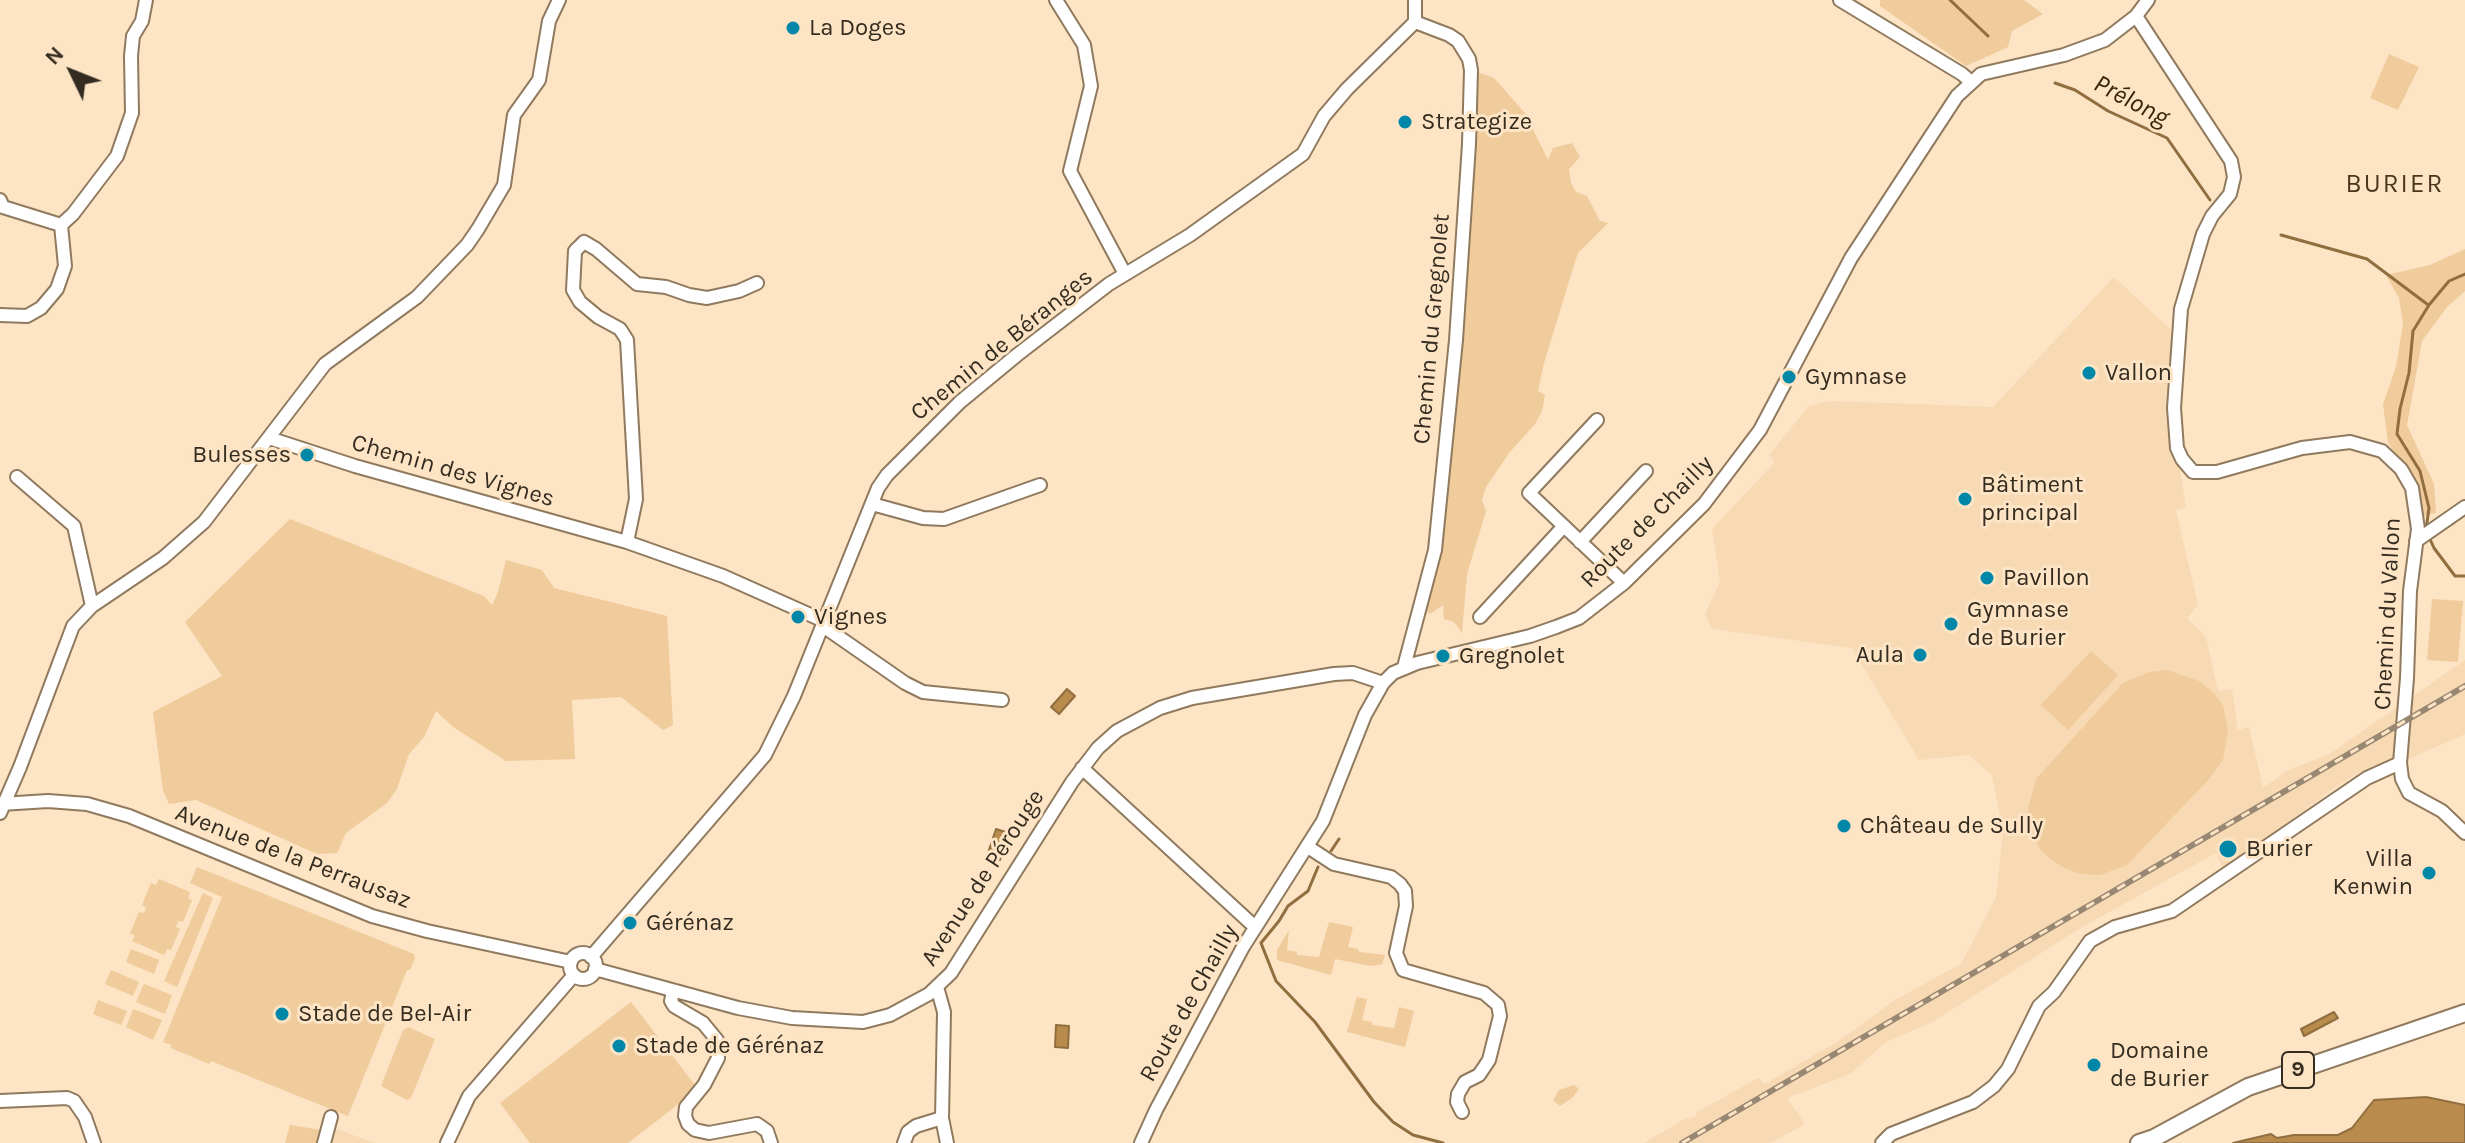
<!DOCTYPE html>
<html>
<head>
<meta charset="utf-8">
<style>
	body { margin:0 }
	#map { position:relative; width:2465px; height:1143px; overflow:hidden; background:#fce4c5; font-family:Karla,sans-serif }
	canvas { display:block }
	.north { position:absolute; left:32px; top:32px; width:80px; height:80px; -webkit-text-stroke:6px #fce4c5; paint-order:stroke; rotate:313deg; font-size:22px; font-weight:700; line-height:32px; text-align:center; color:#352c20 }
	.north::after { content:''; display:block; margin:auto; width:28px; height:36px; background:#352c20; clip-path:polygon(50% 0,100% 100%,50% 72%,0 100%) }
</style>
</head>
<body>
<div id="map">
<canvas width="2465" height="1143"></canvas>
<div class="north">N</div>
</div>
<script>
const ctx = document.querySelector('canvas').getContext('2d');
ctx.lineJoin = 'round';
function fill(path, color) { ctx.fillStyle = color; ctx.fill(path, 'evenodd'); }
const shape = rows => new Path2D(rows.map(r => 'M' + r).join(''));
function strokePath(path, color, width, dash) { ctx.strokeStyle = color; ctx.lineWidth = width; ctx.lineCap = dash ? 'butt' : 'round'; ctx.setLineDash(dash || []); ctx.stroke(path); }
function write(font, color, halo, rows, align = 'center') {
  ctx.font = font + ' Karla,sans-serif'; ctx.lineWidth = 6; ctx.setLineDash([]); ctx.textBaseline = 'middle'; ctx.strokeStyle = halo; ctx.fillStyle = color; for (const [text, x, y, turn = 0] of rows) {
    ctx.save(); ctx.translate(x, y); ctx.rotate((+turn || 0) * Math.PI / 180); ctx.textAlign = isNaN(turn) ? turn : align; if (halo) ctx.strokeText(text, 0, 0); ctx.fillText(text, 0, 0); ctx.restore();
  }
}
const built = shape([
	[2114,277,2172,331,2172,418,2186,508,2176,510,2198,605,2187,618,2206,637,2218,691,2232,689,2238,730,2249,727,2263,788,2287,771,2331,753,2465,660,2465,734,2400,763,2389,759,2357,774,2334,788,2224,870,2216,853,2082,927,1934,1021,1886,1042,1850,1074,1787,1098,1805,1124,1771,1143,1644,1143,1688,1117,1690,1119,1697,1115,1696,1113,1758,1078,1765,1084,1840,1040,1895,1000,1961,964,1996,897,2003,832,1992,775,1969,755,1919,760,1852,648,1712,629,1705,614,1720,582,1712,529,1775,462,1769,455,1809,406,1829,401,1993,407],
	[328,1126,375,1143,325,1143]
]);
const green = shape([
	[1880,0,2024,0,2043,14,2012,31,2008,47,1966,66,1880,6],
	[2389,54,2419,67,2398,110,2370,98],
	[1471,70,1494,78,1525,113,1548,160,1553,148,1572,143,1580,157,1569,169,1571,183,1576,192,1587,196,1600,221,1608,223,1578,253,1575,262,1544,363,1538,391,1545,395,1542,411,1535,424,1509,453,1486,487,1482,500,1486,511,1467,574,1462,633,1454,622,1444,619,1443,605,1430,614,1424,610,1438,553],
	[2465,249,2465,291,2447,307,2422,341,2407,425,2434,484,2436,513,2421,517,2408,470,2388,443,2383,404,2396,367,2403,324,2399,298,2386,275,2430,265],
	[290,519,484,596,492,605,498,592,506,560,542,570,554,588,667,616,673,725,663,730,621,697,572,700,575,759,506,761,453,727,436,711,424,737,409,754,397,789,387,803,346,833,337,853,317,854,196,800,169,804,163,791,153,712,222,676,185,622],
	[2432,599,2463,601,2458,662,2427,660],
	[2091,651,2118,675,2068,730,2041,705],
	[2167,670,2199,681,2213,692,2223,705,2228,730,2223,760,2209,779,2127,865,2100,875,2081,874,2066,869,2050,859,2040,849,2031,832,2028,808,2036,779,2123,683,2149,672],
	[197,867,414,954,415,958,410,970,407,970,348,1116,211,1061,209,1064,171,1048,171,1045,163,1042,222,897,190,883],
	[159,879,190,892,188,898,192,900,183,922,178,921,176,927,180,929,171,950,167,949,164,955,132,941,135,936,130,933,139,912,144,913,146,908,142,905,151,883,156,885],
	[203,893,213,898,177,987,164,981],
	[1329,922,1353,927,1348,947,1358,949,1359,952,1385,955,1382,964,1371,966,1335,959,1331,975,1277,960,1277,950,1289,930,1287,950,1297,952,1297,955,1319,957],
	[131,949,159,960,154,974,126,962],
	[111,970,139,982,133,996,105,984],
	[144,984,172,995,165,1014,136,1002],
	[1357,997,1367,999,1362,1020,1372,1022,1372,1025,1394,1028,1399,1007,1414,1011,1405,1047,1347,1032],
	[98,1000,127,1011,121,1025,93,1014],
	[631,1002,698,1089,628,1143,530,1143,500,1103],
	[133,1009,162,1020,153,1040,126,1027],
	[408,1027,435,1039,411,1098,407,1100,381,1086,403,1030],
	[1574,1085,1579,1089,1572,1098,1560,1106,1553,1100,1559,1090],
	[290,1125,321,1130,319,1143,285,1143]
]);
const water = shape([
	[1067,689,1075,696,1059,714,1051,707,1067,689],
	[996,829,1009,833,1000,860,987,856,996,829],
	[2334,1012,2338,1018,2304,1036,2301,1029,2334,1012],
	[1056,1025,1069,1026,1068,1048,1055,1047,1056,1025],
	[2426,1097,2465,1105,2465,1143,2233,1143,2271,1134,2277,1138,2294,1135,2338,1135,2352,1128,2374,1100,2426,1097]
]);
const stream = shape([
	[1950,0,1988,36],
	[2055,83,2075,90,2108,111,2167,138,2210,200],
	[2281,235,2367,259,2427,304],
	[2426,530,2429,508,2420,471,2397,434,2400,409,2409,373,2413,331,2429,305,2449,281,2465,274],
	[2429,537,2434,548,2455,576,2465,576],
	[1331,851,1339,839],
	[1318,867,1308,891,1288,906,1279,921,1261,943,1276,981,1315,1022,1374,1102,1393,1122,1413,1135,1443,1143]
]);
const minor = shape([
	[1056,0,1084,45,1091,86,1070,171,1125,274],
	[1840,0,1962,74,1971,82],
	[2136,16,2231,161,2234,177,2230,194,2212,216,2203,234,2181,309,2174,408,2177,448,2182,459,2193,472,2217,472,2302,448,2350,442,2382,451,2401,469,2412,488,2418,529,2410,591,2407,678,2400,763,2402,779,2409,793,2442,811,2465,833],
	[0,200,3,207,61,225,65,266,57,289,41,308,27,316,0,315],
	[61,225,73,214,117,156,132,113,131,56,133,36,142,21,146,0],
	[1597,420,1529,493,1624,583],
	[269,438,355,466,627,542,723,576,824,621],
	[17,477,74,526,92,606],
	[872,504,923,518,944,519,1040,485],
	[2416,541,2465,507],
	[627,542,636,499,627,340,620,329,598,317,580,302,573,290,575,251,584,242,596,249,637,284,666,287,689,295,707,298,739,291,757,283],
	[1580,542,1646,471],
	[1480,617,1564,526],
	[823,626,905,683,923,692,1002,700],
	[1404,667,1435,550,1456,340,1469,144,1471,70,1469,59,1458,41,1449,35,1415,22],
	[1082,768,1255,927],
	[1,804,48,801,87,804,129,816,372,916,427,931,571,962],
	[0,813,20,767,73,626,92,606,163,558,204,522,325,364,417,297,467,245,478,229,504,185,514,115,539,80,549,21,559,0],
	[1308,847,1334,864,1391,877,1400,884,1405,891,1406,906,1396,953,1403,970,1484,993,1498,1005,1500,1016,1489,1060,1479,1075,1465,1082,1458,1094,1457,1102,1462,1112],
	'570 966a13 13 0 1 1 26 0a13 13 0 1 1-26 0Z',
	[591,957,765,755,794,696,878,488,887,475,960,402,1017,355,1109,284,1190,235,1303,154,1324,116,1347,89,1415,22,1415,0],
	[595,969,738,1008,792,1018,863,1022,890,1015,929,994,951,973,1072,782,1098,748,1117,731,1160,708,1192,698,1334,674,1353,673,1383,683],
	[937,987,944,1012,942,1118,947,1143],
	[673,992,671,1001,674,1006,703,1023,717,1040,718,1058,704,1085,686,1107,685,1116,688,1124,695,1130,709,1133,757,1124,767,1131,771,1143],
	[0,1101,67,1098,74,1101,85,1117,94,1143],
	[324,1143,331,1117],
	[447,1143,469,1096,574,975],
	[904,1143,908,1132,916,1126,942,1118],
	[1141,1143,1156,1110,1243,947,1323,821,1365,715,1383,683,1393,673,1417,663,1530,636,1556,627,1579,618,1624,583,1704,504,1760,430,1851,258,1957,96,1981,74,2064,55,2105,40,2136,16,2148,0],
	[1882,1143,1891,1134,1973,1102,1994,1086,2008,1069,2039,1006,2054,992,2090,941,2115,927,2172,911,2367,778,2400,763]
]);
const major = shape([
	[2139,1143,2154,1138,2248,1087,2465,1013]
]);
const rail = shape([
	[1682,1143,2465,686]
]);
const markers = [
	[793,28,8,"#0087a8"],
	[1405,122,8,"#0087a8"],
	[2089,373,8,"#0087a8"],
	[1789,377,8,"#0087a8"],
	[307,455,8,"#0087a8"],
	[1965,499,8,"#0087a8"],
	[1987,578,8,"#0087a8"],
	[798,617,8,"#0087a8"],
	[1951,624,8,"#0087a8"],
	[1920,655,8,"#0087a8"],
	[1443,656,8,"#0087a8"],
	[1844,826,8,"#0087a8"],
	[2228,849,10,"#0087a8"],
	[2429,873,8,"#0087a8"],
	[630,923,8,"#0087a8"],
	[282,1014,8,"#0087a8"],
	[619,1046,8,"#0087a8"],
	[2094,1065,8,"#0087a8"]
];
const shields = [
	[2298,1070,32]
];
const shieldNames = [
	["9",2298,1070]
];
const poiNames = [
	["La Doges",809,28],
	["Strategize",1421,122],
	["Vallon",2105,373],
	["Gymnase",1805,377],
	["Bulesses",291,455,"right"],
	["Bâtiment",1981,485],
	["principal",1981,513],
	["Pavillon",2003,578],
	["Gymnase",1967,610],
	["de Burier",1967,638],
	["Vignes",814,617],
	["Aula",1904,655,"right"],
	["Gregnolet",1459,656],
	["Château de Sully",1860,826],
	["Burier",2246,849],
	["Villa",2413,859,"right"],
	["Kenwin",2413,887,"right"],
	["Gérénaz",646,923],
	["Stade de Bel-Air",298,1014],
	["Stade de Gérénaz",635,1046],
	["Domaine",2110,1051],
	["de Burier",2110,1079]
];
const streetNames = [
	["Chemin du Gregnolet",1432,329,-85],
	["Chemin de Béranges",1002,345,-39],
	["Chemin des Vignes",453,471,16],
	["Route de Chailly",1647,522,-45],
	["Chemin du Vallon",2388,614,-87],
	["Avenue de la Perrausaz",293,857,21],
	["Avenue de Pérouge",983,878,-57],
	["Route de Chailly",1189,1003,-61]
];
const waterNames = [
	["Prélong",2131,101,28]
];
const neighbourhoodNames = [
	["BURIER",2395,185]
];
fill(built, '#f7d9b4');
fill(green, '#f0cb9b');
fill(water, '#b98b4c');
strokePath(water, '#916e3f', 2);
strokePath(stream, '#916e3f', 3);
strokePath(minor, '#907a5e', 16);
strokePath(major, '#907a5e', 20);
strokePath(minor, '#fff', 12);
strokePath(major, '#fff', 16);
strokePath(rail, '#988772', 6);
strokePath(rail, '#fce4c5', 3, [9]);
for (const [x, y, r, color] of markers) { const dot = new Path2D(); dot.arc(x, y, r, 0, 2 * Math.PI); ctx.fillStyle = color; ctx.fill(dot); strokePath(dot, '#fce4c5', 3); }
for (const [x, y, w] of shields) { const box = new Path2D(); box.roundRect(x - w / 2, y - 18, w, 36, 6); ctx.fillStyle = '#fce4c5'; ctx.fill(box); strokePath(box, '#352c20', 2); }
write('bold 22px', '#352c20', null, shieldNames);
write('24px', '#352c20', '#fce4c5', poiNames, 'left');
write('24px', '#352c20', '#fce4c5', streetNames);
write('italic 26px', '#382508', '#fce4c5', waterNames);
ctx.letterSpacing = '2px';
write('26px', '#4a361c', '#fce4c5', neighbourhoodNames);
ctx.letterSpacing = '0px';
</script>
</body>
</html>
